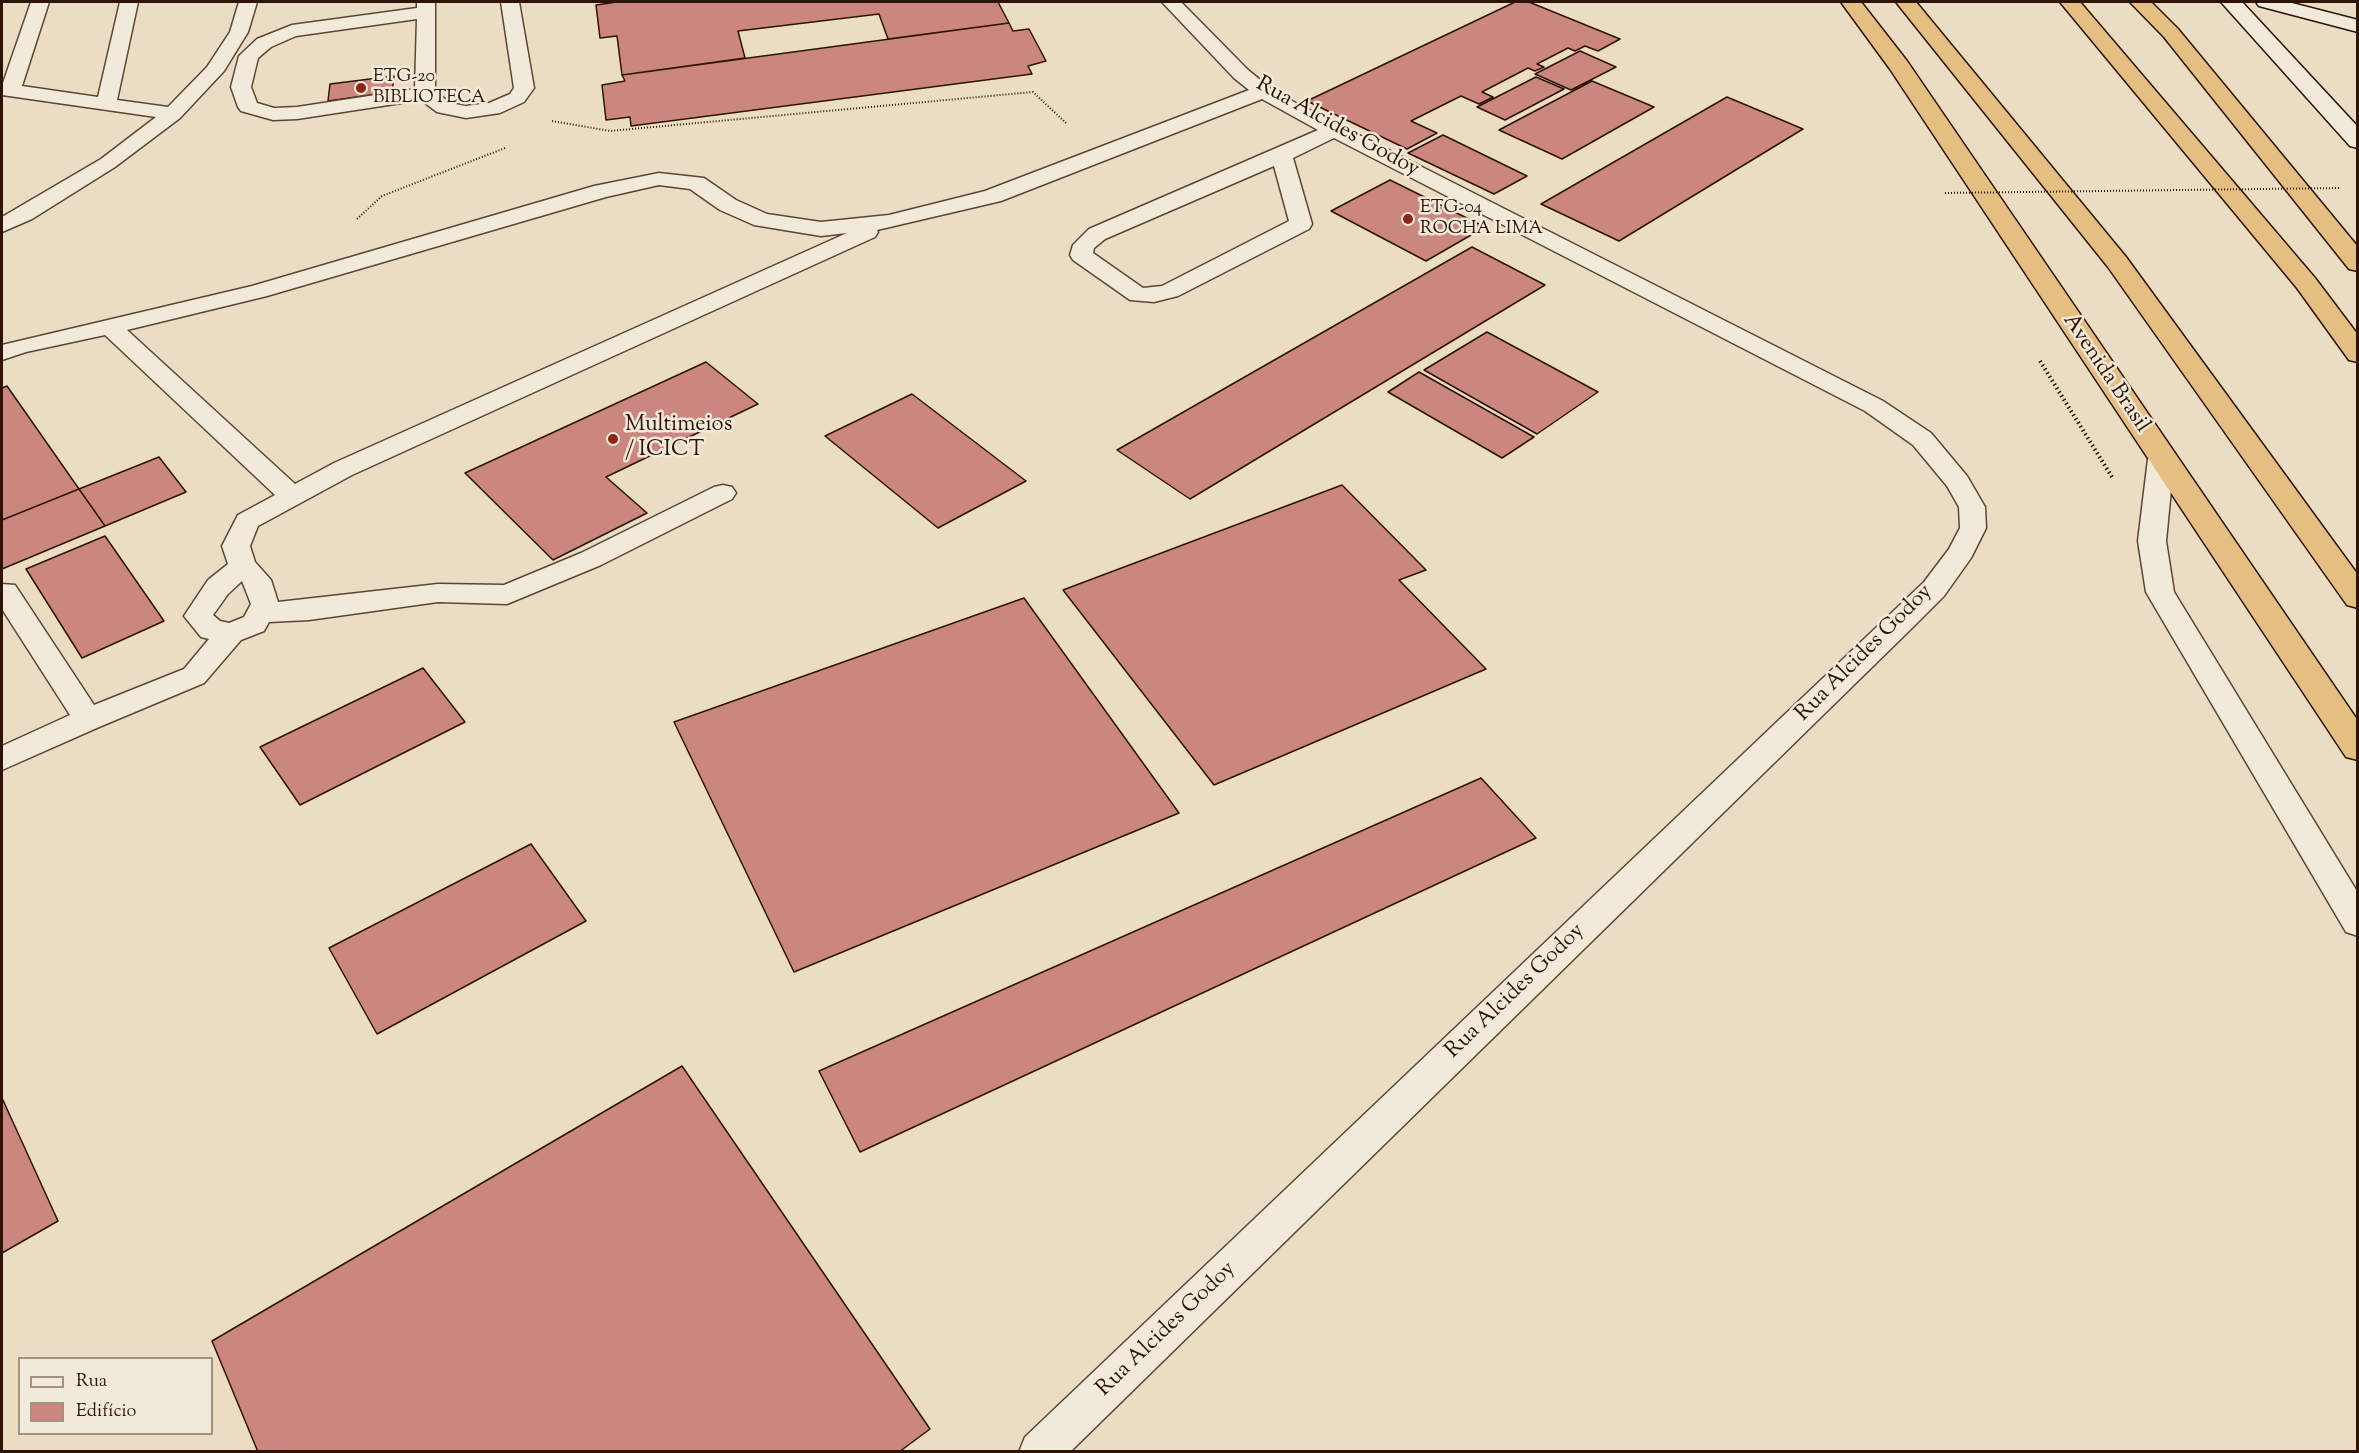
<!DOCTYPE html>
<html>
<head>
<meta charset="utf-8">
<style>
	body { margin:0 }
	#map { position:relative; width:2359px; height:1453px; overflow:hidden; background:#eaddc4; font-family:"Sorts Mill Goudy",serif }
	canvas { display:block }
	.frame { position:absolute; inset:0; border:3px solid #2d1303; pointer-events:none }
	.legend { position:absolute; left:18px; top:1357px; width:195px; height:78px; box-sizing:border-box; background:#f1e9d9; border:2px solid #a39383; margin:0; padding:8px 10px; list-style:none; font-size:18px; color:#2d1303 }
	.legend li { display:flex; align-items:center; gap:12px; height:30px }
	.legend b { width:30px; border:2px solid #a39383 }
</style>
</head>
<body>
<div id="map">
<canvas width="2359" height="1453"></canvas>
<div class="frame"></div>
<ul class="legend">
<li><b style="height:8px;background:#f1e9d9"></b>Rua</li>
<li><b style="height:16px;background:#cc8680"></b>Edifício</li>
</ul>
</div>
<script>
const ctx = document.querySelector('canvas').getContext('2d');
ctx.lineJoin = 'round';
function fill(path, color) { ctx.fillStyle = color; ctx.fill(path, 'evenodd'); }
const shape = rows => new Path2D(rows.map(r => 'M' + r).join(''));
function strokePath(path, color, width, dash) { ctx.strokeStyle = color; ctx.lineWidth = width; ctx.lineCap = dash ? 'butt' : 'round'; ctx.setLineDash(dash || []); ctx.stroke(path); }
function write(font, color, halo, rows, align = 'center') {
  ctx.font = font + ' "Sorts Mill Goudy",serif'; ctx.lineWidth = 5; ctx.setLineDash([]); ctx.textBaseline = 'middle'; ctx.strokeStyle = halo; ctx.fillStyle = color; for (const [text, x, y, turn = 0] of rows) {
    ctx.save(); ctx.translate(x, y); ctx.rotate((+turn || 0) * Math.PI / 180); ctx.textAlign = isNaN(turn) ? turn : align; if (halo) ctx.strokeText(text, 0, 0); ctx.fillText(text, 0, 0); ctx.restore();
  }
}
const building = shape([
	[617,2,998,2,1009,23,888,39,879,14,738,31,745,58,622,75,617,36,600,38,596,5,617,2],
	[1515,2,1529,2,1620,39,1598,51,1585,46,1575,51,1568,48,1537,64,1544,67,1535,71,1528,68,1482,92,1493,97,1479,104,1461,96,1411,121,1437,133,1407,149,1307,101,1515,2],
	[1009,23,1013,31,1029,29,1046,61,1028,66,1032,74,631,126,630,117,606,120,602,85,625,81,622,75,1009,23],
	[1580,51,1616,67,1571,90,1535,74,1580,51],
	[394,76,392,92,328,101,330,84,394,76],
	[1536,77,1564,89,1505,120,1477,107,1536,77],
	[1592,81,1654,107,1562,159,1499,130,1592,81],
	[1727,97,1803,129,1619,241,1541,204,1727,97],
	[1443,135,1527,176,1494,194,1408,153,1443,135],
	[1390,180,1485,227,1426,261,1331,211,1390,180],
	[1472,247,1545,285,1190,499,1117,450,1472,247],
	[1487,332,1598,392,1537,434,1424,370,1487,332],
	[706,362,758,404,606,477,647,513,553,560,465,473,706,362],
	[1419,372,1534,437,1502,458,1388,392,1419,372],
	[7,386,79,489,2,520,2,388,7,386],
	[912,394,1026,481,938,528,825,436,912,394],
	[159,457,186,492,105,526,79,489,159,457],
	[1342,485,1426,570,1399,580,1486,669,1214,785,1063,590,1342,485],
	[79,489,105,526,2,569,2,520,79,489],
	[105,536,164,621,82,658,26,569,105,536],
	[1024,598,1179,813,794,972,674,722,1024,598],
	[423,668,465,722,300,805,260,747,423,668],
	[1481,778,1536,838,860,1152,819,1071,1481,778],
	[531,844,586,921,377,1034,329,948,531,844],
	[682,1066,930,1429,899,1452,258,1452,212,1341,682,1066],
	[2,1098,58,1221,2,1253,2,1098]
]);
const pathFar1 = shape([
	[552,121,610,131,1033,92,1066,123],
	[357,219,382,196,505,148]
]);
const path = shape([
	[2040,361,2112,477]
]);
const lane = shape([
	[31,2,49,2,22,86,98,97,120,2,138,2,117,100,168,107,207,67,230,32,239,2,257,2,248,32,224,71,180,118,115,167,32,219,2,232,2,217,101,159,156,117,2,95,2,83,3,83,31,2],
	[417,2,435,2,435,91,450,103,466,106,489,103,510,94,514,88,501,2,519,2,534,88,524,102,500,113,466,118,437,112,421,100,297,119,273,120,241,111,238,107,231,87,239,56,257,39,292,25,417,8,417,2],
	[417,19,415,89,297,107,274,108,257,103,251,87,258,58,271,47,296,36,417,19],
	[1162,2,1181,2,1248,70,1270,88,1294,102,1883,401,1931,433,1967,476,1985,507,1986,528,1971,558,1944,596,1913,627,1070,1452,1019,1452,1025,1437,1924,582,1949,549,1960,528,1959,507,1947,486,1913,445,1865,411,1334,138,1293,158,1312,224,1309,229,1178,296,1154,302,1130,300,1073,260,1070,255,1073,245,1089,229,1318,130,1262,99,1001,201,877,230,878,232,875,237,352,475,258,526,250,546,255,562,271,580,278,602,438,584,504,585,581,553,714,487,723,485,732,487,736,493,732,499,601,565,507,604,438,602,309,620,269,622,264,631,241,640,204,683,99,727,2,770,2,746,70,715,2,609,2,584,15,585,94,705,184,669,209,639,201,637,184,616,208,580,228,564,222,546,238,515,275,495,105,335,26,352,2,360,2,345,252,286,594,186,659,173,704,178,736,200,767,214,821,222,889,215,985,191,1249,90,1234,78,1162,2],
	[1274,166,1289,221,1162,286,1143,288,1093,253,1094,248,1105,239,1274,166],
	[659,185,690,189,720,210,754,225,821,236,847,233,334,463,295,484,127,330,267,296,606,197,659,185],
	[242,581,251,604,244,617,229,623,220,621,213,615,228,594,242,581],
	[2161,451,2170,453,2174,459,2166,541,2174,592,2358,893,2358,936,2346,932,2146,592,2138,541,2148,459,2152,453,2161,451]
]);
const secondary = shape([
	[2221,2,2242,2,2358,127,2358,148,2350,146,2221,2],
	[2256,2,2288,2,2358,20,2358,32,2259,6,2256,2]
]);
const highway = shape([
	[1841,2,1861,2,1907,61,2358,721,2358,760,2346,757,1890,69,1841,2],
	[1896,2,1916,2,2126,257,2358,575,2358,608,2347,605,2108,267,1896,2],
	[2060,2,2080,2,2315,278,2358,335,2358,362,2349,360,2297,288,2060,2],
	[2130,2,2151,2,2178,29,2358,247,2358,271,2349,269,2164,37,2130,2]
]);
const pathBridge = shape([
	[1945,193,2340,188]
]);
const markers = [
	[361,88,6,"#8f2418"],
	[1408,219,6,"#8f2418"],
	[613,439,6,"#8f2418"]
];
const farPoinames = [
	["ETG-20",373,78],
	["BIBLIOTECA",373,99],
	["ETG-04",1420,209],
	["ROCHA LIMA",1420,230]
];
const streetNames = [
	["Rua Alcides Godoy",1337,128,29],
	["Avenida Brasil",2105,374,56],
	["Rua Alcides Godoy",1865,654,-45],
	["Rua Alcides Godoy",1516,992,-44],
	["Rua Alcides Godoy",1167,1330,-44]
];
const poiNames = [
	["Multimeios",625,426],
	["/ ICICT",625,451]
];
fill(building, '#cc8680');
strokePath(building, '#2d1303', 1.5);
strokePath(lane, '#5c4633', 3);
strokePath(secondary, '#2d1303', 3);
strokePath(highway, '#2d1303', 3);
strokePath(pathFar1, '#2d1303', 2, [1, 2]);
strokePath(path, '#2d1303', 4, [1.5, 3]);
fill(lane, '#f1e9d9');
fill(secondary, '#f1e9d9');
fill(highway, '#e5be82');
strokePath(pathBridge, '#2d1303', 2, [1, 2]);
for (const [x, y, r, color] of markers) { const dot = new Path2D(); dot.arc(x, y, r, 0, 2 * Math.PI); ctx.fillStyle = color; ctx.fill(dot); strokePath(dot, '#f1e9d9', 2); }
write('18px', '#2d1303', '#f1e9d9', farPoinames, 'left');
write('22px', '#2d1303', '#f1e9d9', streetNames);
write('22px', '#2d1303', '#f1e9d9', poiNames, 'left');
</script>
</body>
</html>
